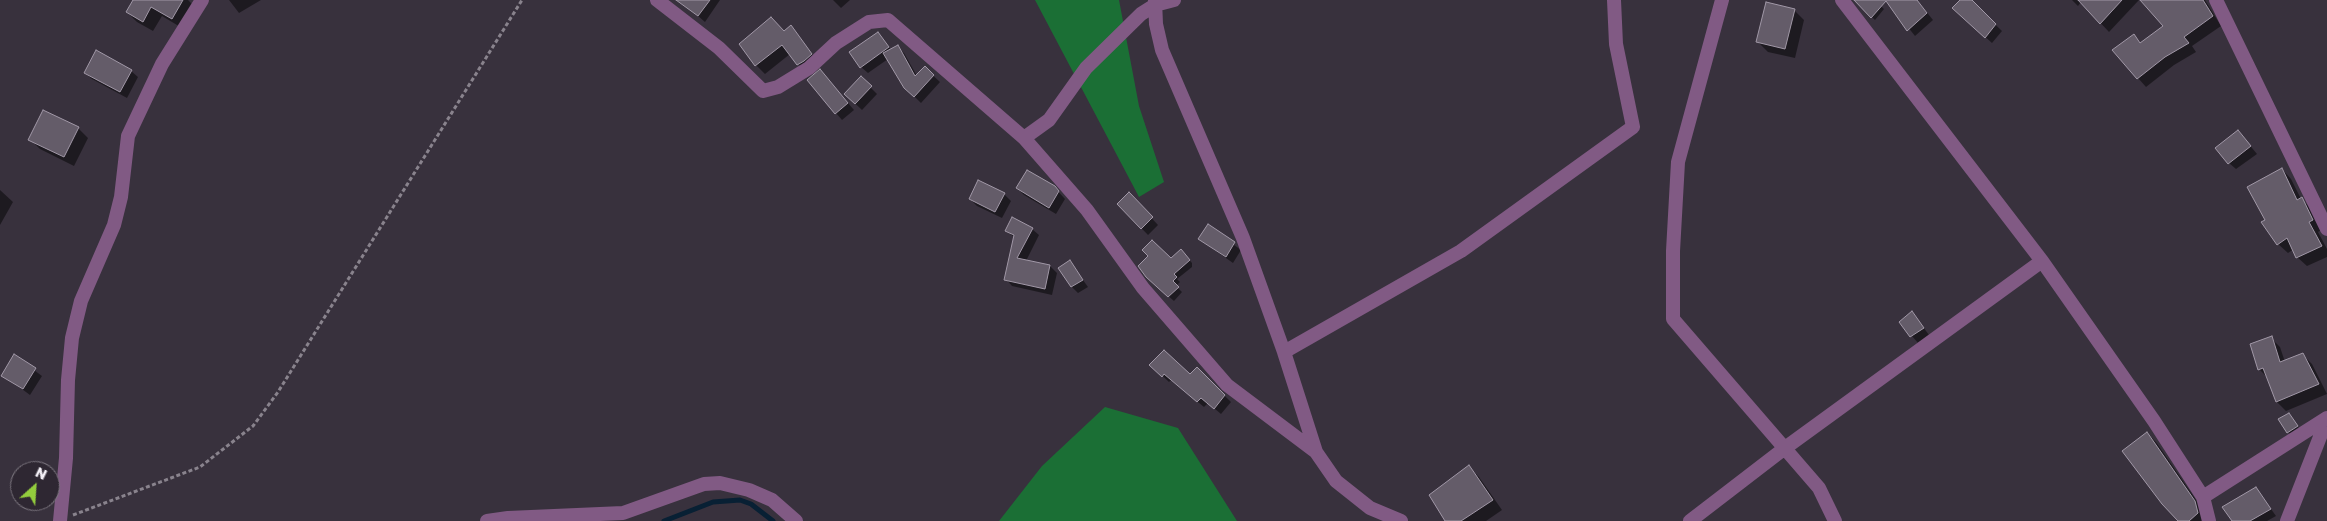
<!DOCTYPE html>
<html>
<head>
<meta charset="utf-8">
<style>
	body { margin:0 }
	#map { position:relative; width:2327px; height:521px; overflow:hidden; background:#38313d; font-family:"Golos Text",sans-serif }
	canvas { display:block }
	.north { position:absolute; left:10px; top:461px; width:50px; height:50px; box-sizing:border-box; background:#2e2732; border:1px solid #7d7780; border-radius:50%; rotate:26deg; font-size:14px; font-weight:700; line-height:20px; text-align:center; color:#f3eff6 }
	.north::after { content:''; display:block; margin:auto; width:18px; height:22px; background:#93cd3d; clip-path:polygon(50% 0,100% 100%,50% 72%,0 100%) }
</style>
</head>
<body>
<div id="map">
<canvas width="2327" height="521"></canvas>
<div class="north">N</div>
</div>
<script>
const ctx = document.querySelector('canvas').getContext('2d');
ctx.lineJoin = 'round';
function fill(path, color) { ctx.fillStyle = color; ctx.fill(path, 'evenodd'); }
const shape = rows => new Path2D(rows.map(r => 'M' + r).join(''));
function strokePath(path, color, width, dash) { ctx.strokeStyle = color; ctx.lineWidth = width; ctx.lineCap = dash ? 'butt' : 'round'; ctx.setLineDash(dash || []); ctx.stroke(path); }
const forest = shape([
	[1035,0,1119,0,1139,106,1164,182,1139,197],
	[1105,407,1178,428,1237,521,999,521,1042,466]
]);
const shadow = shape([
	[134,0,188,0,195,7,182,28,162,16,153,31,137,22,127,12],
	[229,0,261,0,239,13],
	[685,0,720,0,705,22,683,3],
	[833,0,850,0,841,8],
	[1867,0,1875,0,1884,9,1875,20,1861,6],
	[1890,0,1917,0,1933,20,1915,36,1888,2],
	[1962,0,1970,0,2002,31,1992,43,1961,15],
	[2072,0,2139,0,2109,32,2081,2,2078,6],
	[2142,0,2205,0,2221,26,2192,46,2196,52,2174,65,2146,87,2138,78,2134,36,2141,44,2165,27],
	[1794,10,1804,20,1795,58,1768,52,1758,42],
	[791,27,819,63,806,73,790,54,765,74,756,65],
	[877,34,891,50,897,47,904,53,917,76,925,68,940,82,921,103,912,94,888,59,868,73,861,67],
	[131,71,138,77,127,98,92,79,85,73],
	[827,78,854,110,842,120,836,113],
	[861,78,877,94,862,110,845,94],
	[78,128,88,138,74,166,40,149,30,139],
	[2238,131,2257,154,2236,169,2229,163],
	[2282,169,2291,179,2301,199,2311,208,2321,230,2318,232,2327,249,2327,257,2307,266,2297,257,2294,249,2288,253,2278,244,2267,220],
	[1054,187,1065,199,1056,214,1024,195,1017,188],
	[0,190,13,202,0,225],
	[1004,194,1011,201,1002,218,977,206,970,199],
	[1129,194,1158,225,1148,235,1118,204],
	[1208,226,1241,250,1233,263,1199,239],
	[1032,229,1039,235,1026,261,1050,266,1057,273,1052,295,1012,286,1006,279,1015,238,1007,231],
	[1185,255,1192,263,1192,267,1177,279,1180,282,1176,286,1182,292,1174,301,1152,282,1150,256,1171,260],
	[1070,262,1088,287,1078,293,1072,287],
	[1912,312,1929,335,1918,343,1900,322],
	[2271,338,2280,347,2285,362,2303,355,2312,364,2327,394,2286,411,2277,402,2268,378,2259,369],
	[15,356,42,376,30,395,3,375],
	[1151,365,1191,376,1197,369,1231,402,1221,414,1208,403,1204,407,1171,380,1169,382],
	[2292,418,2300,430,2291,435,2288,432],
	[2147,433,2156,442,2203,510,2206,521,2179,521],
	[1469,467,1479,477,1502,510,1486,521,1447,521],
	[2256,488,2276,516,2267,521,2234,521]
]);
const stream = shape([
	[664,521,713,502,740,500,751,504,773,521]
]);
const building = shape([
	[133,0,183,0,172,19,151,7,143,22,126,12,133,0],
	[676,0,710,0,698,16,676,0],
	[1854,0,1917,0,1927,13,1907,31,1886,1,1871,18,1854,0],
	[1960,0,1972,0,1996,24,1985,38,1952,8,1960,0],
	[2078,0,2122,0,2100,24,2078,0],
	[2140,0,2203,0,2213,16,2184,37,2189,43,2165,57,2137,79,2112,50,2134,34,2140,43,2163,26,2140,0],
	[1766,2,1795,9,1785,49,1756,42,1766,2],
	[771,17,784,31,791,25,812,54,804,61,797,65,782,45,755,66,739,44,771,17],
	[878,32,889,47,860,68,849,52,878,32],
	[898,45,915,76,925,66,934,75,914,97,904,88,883,53,898,45],
	[96,50,132,70,120,92,84,73,96,50],
	[820,69,848,103,835,114,807,80,820,69],
	[861,76,872,86,855,104,844,94,861,76],
	[43,110,79,127,64,157,28,140,43,110],
	[2238,130,2251,146,2228,164,2215,148,2238,130],
	[2282,168,2297,200,2302,197,2313,220,2309,222,2322,246,2296,258,2287,238,2277,245,2261,222,2265,220,2247,187,2282,168],
	[1027,170,1055,186,1059,191,1049,208,1016,188,1027,170],
	[978,180,1005,193,995,212,969,199,978,180],
	[1129,192,1153,217,1141,229,1117,204,1129,192],
	[1012,217,1033,228,1017,258,1050,265,1045,289,1004,280,1014,235,1005,231,1012,217],
	[1208,224,1235,242,1226,257,1198,239,1208,224],
	[1152,240,1171,258,1181,249,1190,260,1174,274,1177,277,1173,281,1179,287,1168,297,1146,277,1138,266,1148,256,1142,250,1152,240],
	[1070,260,1083,280,1071,287,1058,268,1070,260],
	[1912,311,1924,328,1910,337,1899,322,1912,311],
	[2272,336,2280,362,2303,353,2319,384,2276,402,2263,368,2258,370,2250,344,2272,336],
	[1164,350,1190,374,1197,367,1225,395,1214,409,1201,398,1197,402,1164,374,1162,377,1149,365,1164,350],
	[14,354,36,368,23,389,1,376,14,354],
	[2289,413,2298,426,2287,433,2278,419,2289,413],
	[2147,432,2195,501,2198,513,2189,521,2178,521,2162,504,2122,451,2147,432],
	[1469,465,1493,500,1461,521,1445,521,1429,495,1469,465],
	[2256,487,2271,509,2250,521,2232,521,2222,507,2256,487]
]);
const path = shape([
	[73,515,200,467,253,426,278,392,522,0]
]);
const street = shape([
	[657,0,719,48,763,91,778,87,809,68,836,43,869,22,888,20,1024,138,1087,210,1143,288,1227,385,1316,452],
	[1155,0,1156,24,1162,50,1243,238,1284,352,1316,452,1336,481,1370,508,1401,521],
	[1722,0,1678,162,1673,251,1673,319,1819,488,1835,521],
	[1842,0,2042,261,2154,421,2203,497,2209,521],
	[2216,0,2327,229],
	[1024,138,1049,120,1086,68,1141,14,1155,5,1174,0],
	[1284,352,1461,251,1633,127,1616,44,1614,0],
	[2203,497,2327,418],
	[60,521,66,458,68,380,72,338,81,301,114,225,121,197,128,136,162,64,202,0],
	[487,521,508,518,623,513,704,484,720,483,749,490,772,500,796,521],
	[1690,521,1785,448,2042,261],
	[2287,521,2327,419]
]);
fill(forest, '#1b6f35');
fill(shadow, '#0007');
strokePath(stream, '#082034', 5);
fill(building, '#645c69');
strokePath(building, '#a198a7', 1);
strokePath(path, '#89838d', 3, [4, 2.5]);
strokePath(street, '#815a84', 14);
</script>
</body>
</html>
